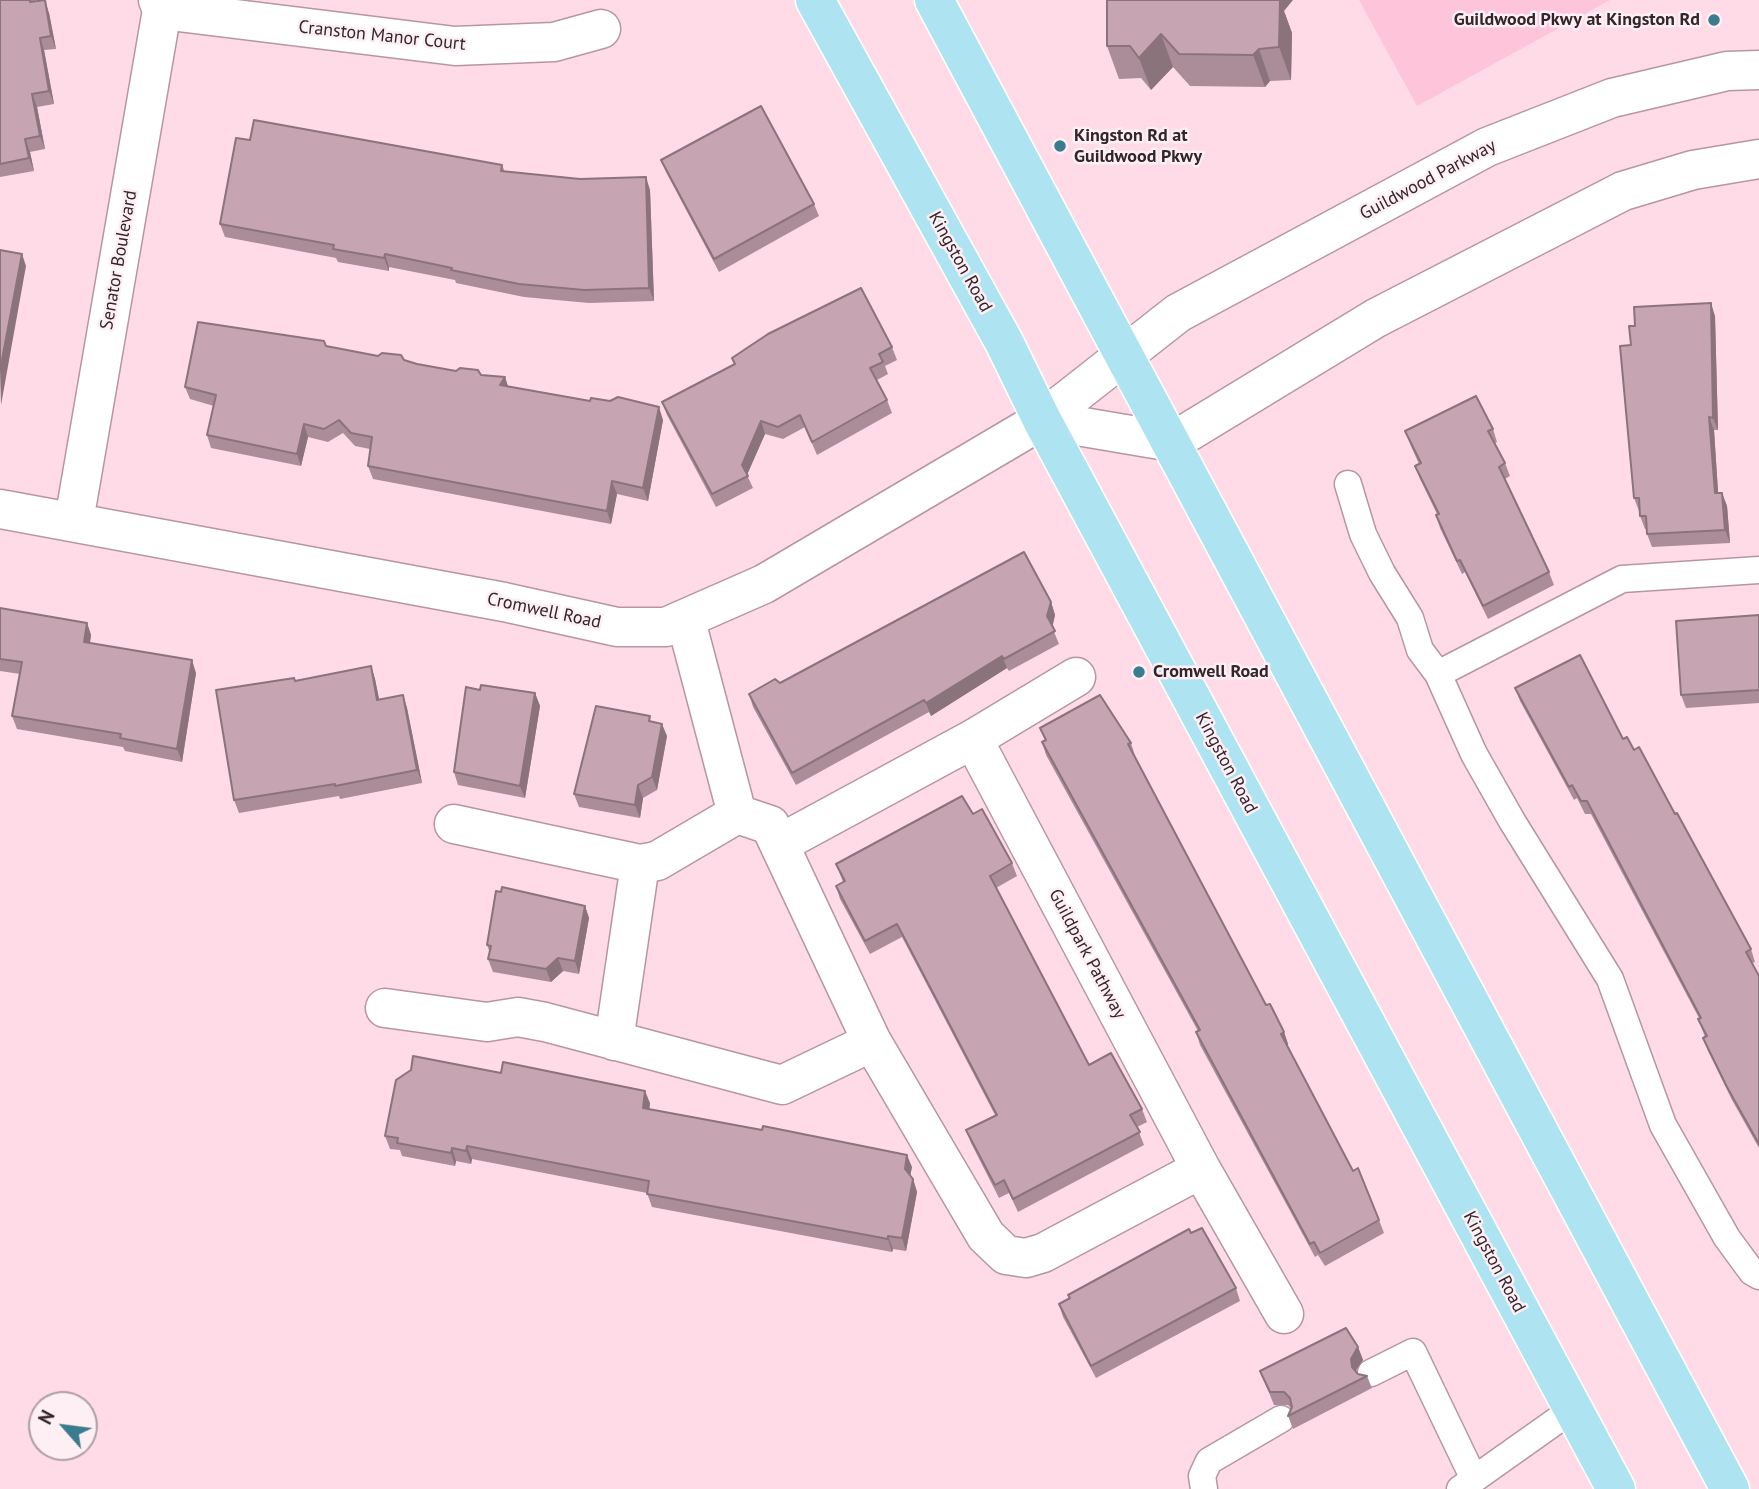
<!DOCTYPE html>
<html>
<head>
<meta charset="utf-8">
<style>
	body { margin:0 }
	#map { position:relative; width:1759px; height:1489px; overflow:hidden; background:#ffdbe8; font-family:"PT Sans",sans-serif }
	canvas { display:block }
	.north { position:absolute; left:28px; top:1391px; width:70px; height:70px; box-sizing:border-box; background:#feeff4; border:2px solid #ad9fa4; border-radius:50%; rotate:298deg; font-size:19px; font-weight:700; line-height:28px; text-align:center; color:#33262b }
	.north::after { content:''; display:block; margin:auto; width:24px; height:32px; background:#397c8d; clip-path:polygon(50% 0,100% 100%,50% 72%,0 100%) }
</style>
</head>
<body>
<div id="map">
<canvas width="1759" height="1489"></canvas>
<div class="north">N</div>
</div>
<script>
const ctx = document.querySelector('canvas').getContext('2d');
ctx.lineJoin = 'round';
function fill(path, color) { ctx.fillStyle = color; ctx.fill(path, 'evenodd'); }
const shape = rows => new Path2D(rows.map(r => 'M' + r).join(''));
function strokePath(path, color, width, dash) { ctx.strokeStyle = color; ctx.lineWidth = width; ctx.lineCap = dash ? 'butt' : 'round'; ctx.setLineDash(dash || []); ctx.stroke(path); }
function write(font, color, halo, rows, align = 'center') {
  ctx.font = font + ' "PT Sans",sans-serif'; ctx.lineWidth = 5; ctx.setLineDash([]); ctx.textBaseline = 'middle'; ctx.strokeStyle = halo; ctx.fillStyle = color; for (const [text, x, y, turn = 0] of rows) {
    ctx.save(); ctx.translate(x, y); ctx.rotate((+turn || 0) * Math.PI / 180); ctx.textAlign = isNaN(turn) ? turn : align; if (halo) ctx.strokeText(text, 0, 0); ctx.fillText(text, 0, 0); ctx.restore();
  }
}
const green = shape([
	[1359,0,1610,0,1417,106]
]);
const service = shape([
	[1348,484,1363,534,1382,573,1410,618,1420,650,1438,674,1474,754,1512,821,1610,979,1663,1125,1727,1238,1752,1272,1759,1276],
	[1438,674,1622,579,1759,570],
	[1371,1373,1413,1352,1474,1479],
	[1204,1489,1202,1476,1209,1461,1281,1419],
	[1460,1489,1573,1409]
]);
const minor = shape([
	[162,10,455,46,554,42,601,29],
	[0,509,504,602,617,627,666,627,764,584,1042,420],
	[74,521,162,10,158,0],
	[686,621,737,814],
	[973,739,1201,1169,1284,1314],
	[454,824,640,864,657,861,737,814,770,825,872,1042,986,1236,1006,1255,1026,1258,1043,1253,1201,1169],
	[781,843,973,739,1076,677],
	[385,1008,487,1022,518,1017,545,1022,782,1085,872,1042],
	[614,1041,640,864]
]);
const tertiary = shape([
	[1042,420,1178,313,1487,147,1612,98,1727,71,1759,70],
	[1042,420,1172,442,1376,318,1623,191,1693,170,1759,159]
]);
const primary = shape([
	[815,0,1004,342,1042,420,1616,1489],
	[934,0,1730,1489]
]);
const wall = shape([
	[0,0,35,0,35,1,49,13,56,49,44,50,54,104,37,107,45,149,30,152,34,171,0,177],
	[1284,11,1292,33,1291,80,1270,81,1265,87,1190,86,1173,67,1151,90,1141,78,1119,79,1107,46],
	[250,140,502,165,505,172,650,190,654,301,589,303,524,297,456,283,455,280,389,267,389,271,338,262,336,258,225,237,220,224],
	[661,160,814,204,819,216,719,272,666,172],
	[1715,316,1718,430,1714,430,1718,493,1722,493,1727,506,1730,543,1652,547,1647,534,1647,529,1645,529,1640,516,1640,511,1639,511,1634,498,1631,345,1635,326],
	[326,346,378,356,404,360,417,364,481,375,505,377,508,386,663,420,648,501,617,494,611,524,373,479,368,466,370,449,355,446,343,433,328,442,308,437,301,466,211,448,207,435,214,406,190,399,185,387],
	[892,347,897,360,885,366,888,374,877,380,887,400,892,413,817,455,805,427,783,439,765,434,747,475,753,488,716,507,667,415,662,402,734,364,732,358],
	[1493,429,1497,442,1495,443,1505,463,1510,476,1505,479,1549,572,1554,585,1488,619,1465,572,1462,574,1440,528,1436,515,1437,514,1420,479,1415,466,1419,464,1410,444,1405,431],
	[1051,602,1055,615,1052,627,1059,644,1009,671,1007,668,931,716,929,712,796,785,753,707,749,694,780,683],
	[0,608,87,623,91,635,90,643,196,673,182,762,125,751,123,747,17,729,12,716,20,674,0,671],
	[1759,615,1759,703,1686,708,1681,695],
	[371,666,375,679,379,700,403,695,407,708,422,783,340,799,339,796,239,813,234,800,295,681],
	[1515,688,1623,739,1634,750,1675,814,1751,949,1755,962,1752,963,1759,976,1759,1148,1732,1100,1708,1051,1703,1038,1705,1037,1698,1019,1699,1018,1591,814,1585,814,1577,798,1574,800,1520,701],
	[480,690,535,693,540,706,525,798,458,785,454,772],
	[652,722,667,736,657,790,643,798,640,818,579,807,574,794],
	[1040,728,1131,743,1135,756,1266,1005,1284,1032,1288,1044,1287,1046,1379,1220,1384,1233,1325,1266,1318,1255,1315,1257,1200,1045,1196,1032,1198,1031,1046,755,1042,742,1045,740],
	[973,814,1012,863,1017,876,996,888,1089,1065,1142,1109,1147,1122,1137,1127,1144,1145,1018,1212,1009,1193,999,1198,971,1143,966,1130,995,1115,902,937,870,954,840,899,836,886,843,882,836,864],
	[585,906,589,918,579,974,563,971,551,982,493,972,488,959,490,953,487,945],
	[650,1103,649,1109,912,1167,910,1176,913,1179,917,1192,906,1251,893,1249,892,1252,652,1207,647,1193,472,1159,471,1164,456,1161,455,1166,402,1156,400,1150,390,1149,385,1136],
	[1191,1233,1236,1288,1240,1301,1096,1378,1063,1317,1059,1304,1069,1298,1068,1295],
	[1358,1347,1363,1360,1356,1371,1358,1374,1367,1376,1372,1388,1293,1429,1288,1416,1291,1408,1288,1405,1274,1405,1260,1371]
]);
const shadedWall = shape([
	[45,0,49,13,56,49,51,36],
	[1269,0,1293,0,1284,11,1292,33,1291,80,1279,47],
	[1161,34,1173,67,1151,90,1139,58],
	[40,38,44,50,54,104,49,91],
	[1259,49,1270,81,1265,87,1253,55],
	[32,94,37,107,45,149,40,136],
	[25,139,30,152,34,171,29,158],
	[646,177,650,190,654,301,649,288],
	[22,254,26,266,1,405,0,370],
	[385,254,389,267,389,271,384,258],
	[1711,303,1715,316,1718,430,1713,418],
	[505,377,509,390,500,385],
	[659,407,663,420,648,501,643,488],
	[1709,417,1714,430,1719,506,1715,493],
	[761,421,765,434,746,477,742,465],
	[304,424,308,437,301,466,297,454],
	[612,481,617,494,611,524,607,511],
	[1722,493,1727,506,1730,543,1725,530],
	[1051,602,1055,615,1052,629,1047,616],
	[87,623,91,635,88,655,84,642],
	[1002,656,1007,668,931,716,926,703],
	[192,660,196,673,182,762,177,749],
	[371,666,375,679,382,713,377,700],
	[535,693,540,706,525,798,520,786],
	[403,695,407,708,422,783,417,770],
	[662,724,667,736,657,790,652,777],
	[638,785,643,798,640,818,635,805],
	[585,906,589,918,579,974,575,961],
	[558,958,563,971,551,982,546,969],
	[1284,1032,1288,1044,1286,1047,1281,1034],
	[645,1091,650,1103,648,1121,643,1108],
	[467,1146,472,1159,471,1164,466,1151],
	[452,1148,456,1161,455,1166,451,1153],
	[907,1155,912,1167,909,1181,905,1169],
	[913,1179,917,1192,906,1251,902,1238],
	[888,1236,893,1249,892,1252,888,1239],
	[1358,1347,1363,1360,1355,1371,1352,1367,1351,1359]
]);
const building = shape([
	[0,0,30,0,30,2,45,0,51,36,40,38,49,91,32,94,40,136,25,139,29,158,0,164,0,0],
	[1107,0,1279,0,1280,1,1279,47,1259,49,1253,55,1179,54,1161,34,1139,58,1130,46,1107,46,1107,0],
	[761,106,814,204,714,259,661,160,761,106],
	[254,120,502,165,501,171,580,179,646,177,649,288,584,290,519,284,451,270,452,268,385,254,384,258,333,249,334,245,220,224,236,138,250,140,254,120],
	[0,250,22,254,0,370,0,250],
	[861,288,892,347,879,354,883,362,870,368,887,400,812,442,800,415,778,427,761,421,742,465,748,476,712,494,662,402,735,364,732,358,768,334,861,288],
	[1711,303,1713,418,1709,417,1715,493,1722,493,1725,530,1647,534,1646,516,1640,516,1639,498,1634,498,1620,346,1631,345,1629,326,1635,326,1634,307,1711,303],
	[198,322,324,341,326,346,378,356,382,353,401,355,404,360,417,364,456,371,460,368,478,370,481,375,505,377,500,385,590,401,591,398,610,401,618,397,659,407,643,488,612,481,607,511,368,466,372,437,351,433,339,420,324,429,304,424,297,454,207,435,216,395,185,387,198,322],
	[1476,396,1493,429,1488,431,1505,463,1499,467,1549,572,1483,606,1460,560,1457,561,1436,515,1439,514,1415,466,1421,463,1405,431,1476,396],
	[1024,552,1051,602,1047,616,1055,631,1004,659,1002,656,926,703,924,700,792,773,749,694,775,679,780,683,1024,552],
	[0,608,87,623,84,642,192,660,177,749,120,738,121,734,12,716,22,662,0,659,0,608],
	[1759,615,1759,690,1681,695,1676,621,1759,615],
	[1580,655,1623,739,1627,737,1634,750,1639,747,1675,814,1677,813,1751,949,1746,952,1759,976,1759,1144,1727,1087,1703,1038,1707,1036,1698,1019,1701,1018,1587,801,1581,801,1572,785,1569,787,1515,688,1580,655],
	[371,666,377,700,403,695,417,770,335,786,335,784,234,800,216,690,294,678,295,681,371,666],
	[481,685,535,693,520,786,454,772,466,687,480,690,481,685],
	[1100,695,1131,743,1128,744,1266,1005,1270,1004,1284,1032,1281,1034,1353,1171,1358,1168,1379,1220,1320,1253,1314,1242,1310,1244,1196,1032,1200,1030,1042,742,1046,740,1040,728,1100,695],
	[596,706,650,716,649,721,662,724,652,777,638,785,635,805,574,794,596,706],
	[962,796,973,814,982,809,1012,863,990,876,1089,1065,1111,1053,1142,1109,1130,1115,1140,1132,1013,1199,1004,1180,995,1185,966,1130,997,1115,897,924,865,941,836,886,845,881,836,864,962,796],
	[502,887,585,906,575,961,558,958,546,969,488,959,491,946,487,945,496,891,501,892,502,887],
	[413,1056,501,1073,503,1062,645,1091,643,1108,762,1130,763,1126,907,1155,905,1169,913,1179,902,1238,888,1236,888,1239,647,1194,649,1181,467,1146,466,1151,452,1148,451,1153,397,1143,398,1138,385,1136,396,1080,411,1070,413,1056],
	[1202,1228,1236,1288,1091,1366,1059,1304,1070,1298,1068,1295,1189,1229,1191,1233,1202,1228],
	[1346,1328,1358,1347,1351,1359,1352,1367,1358,1374,1367,1376,1288,1416,1292,1407,1290,1398,1284,1392,1270,1392,1260,1371,1346,1328]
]);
const markers = [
	[1714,20,7,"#397c8d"],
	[1060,146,7,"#397c8d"],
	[1139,672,7,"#397c8d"]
];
const poiNames = [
	["Guildwood Pkwy at Kingston Rd",1700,20,"right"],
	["Kingston Rd at",1074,136],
	["Guildwood Pkwy",1074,157],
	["Cromwell Road",1153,672]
];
const streetNames = [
	["Cranston Manor Court",382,36,6],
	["Guildwood Parkway",1428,180,-28],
	["Senator Boulevard",119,260,-80],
	["Kingston Road",960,262,61],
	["Cromwell Road",544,611,12],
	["Kingston Road",1226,763,62],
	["Guildpark Pathway",1087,954,62],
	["Kingston Road",1494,1262,62]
];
fill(green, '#fdc4da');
strokePath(service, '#b796a3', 29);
strokePath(minor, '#b796a3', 41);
strokePath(tertiary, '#b796a3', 41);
strokePath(primary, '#fff', 41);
strokePath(service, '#fff', 26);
strokePath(minor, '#fff', 38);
strokePath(tertiary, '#fff', 38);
strokePath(primary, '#aee3f1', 38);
fill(wall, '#aa8d98');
fill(shadedWall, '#8b737c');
fill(building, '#c6a4b1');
strokePath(building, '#8b737c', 2);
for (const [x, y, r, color] of markers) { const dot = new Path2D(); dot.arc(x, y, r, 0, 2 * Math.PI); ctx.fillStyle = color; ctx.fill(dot); strokePath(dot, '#feeff4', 2.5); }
write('bold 18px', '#33262b', '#feeff4', poiNames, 'left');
write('18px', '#33262b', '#feeff4', streetNames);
</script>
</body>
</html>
